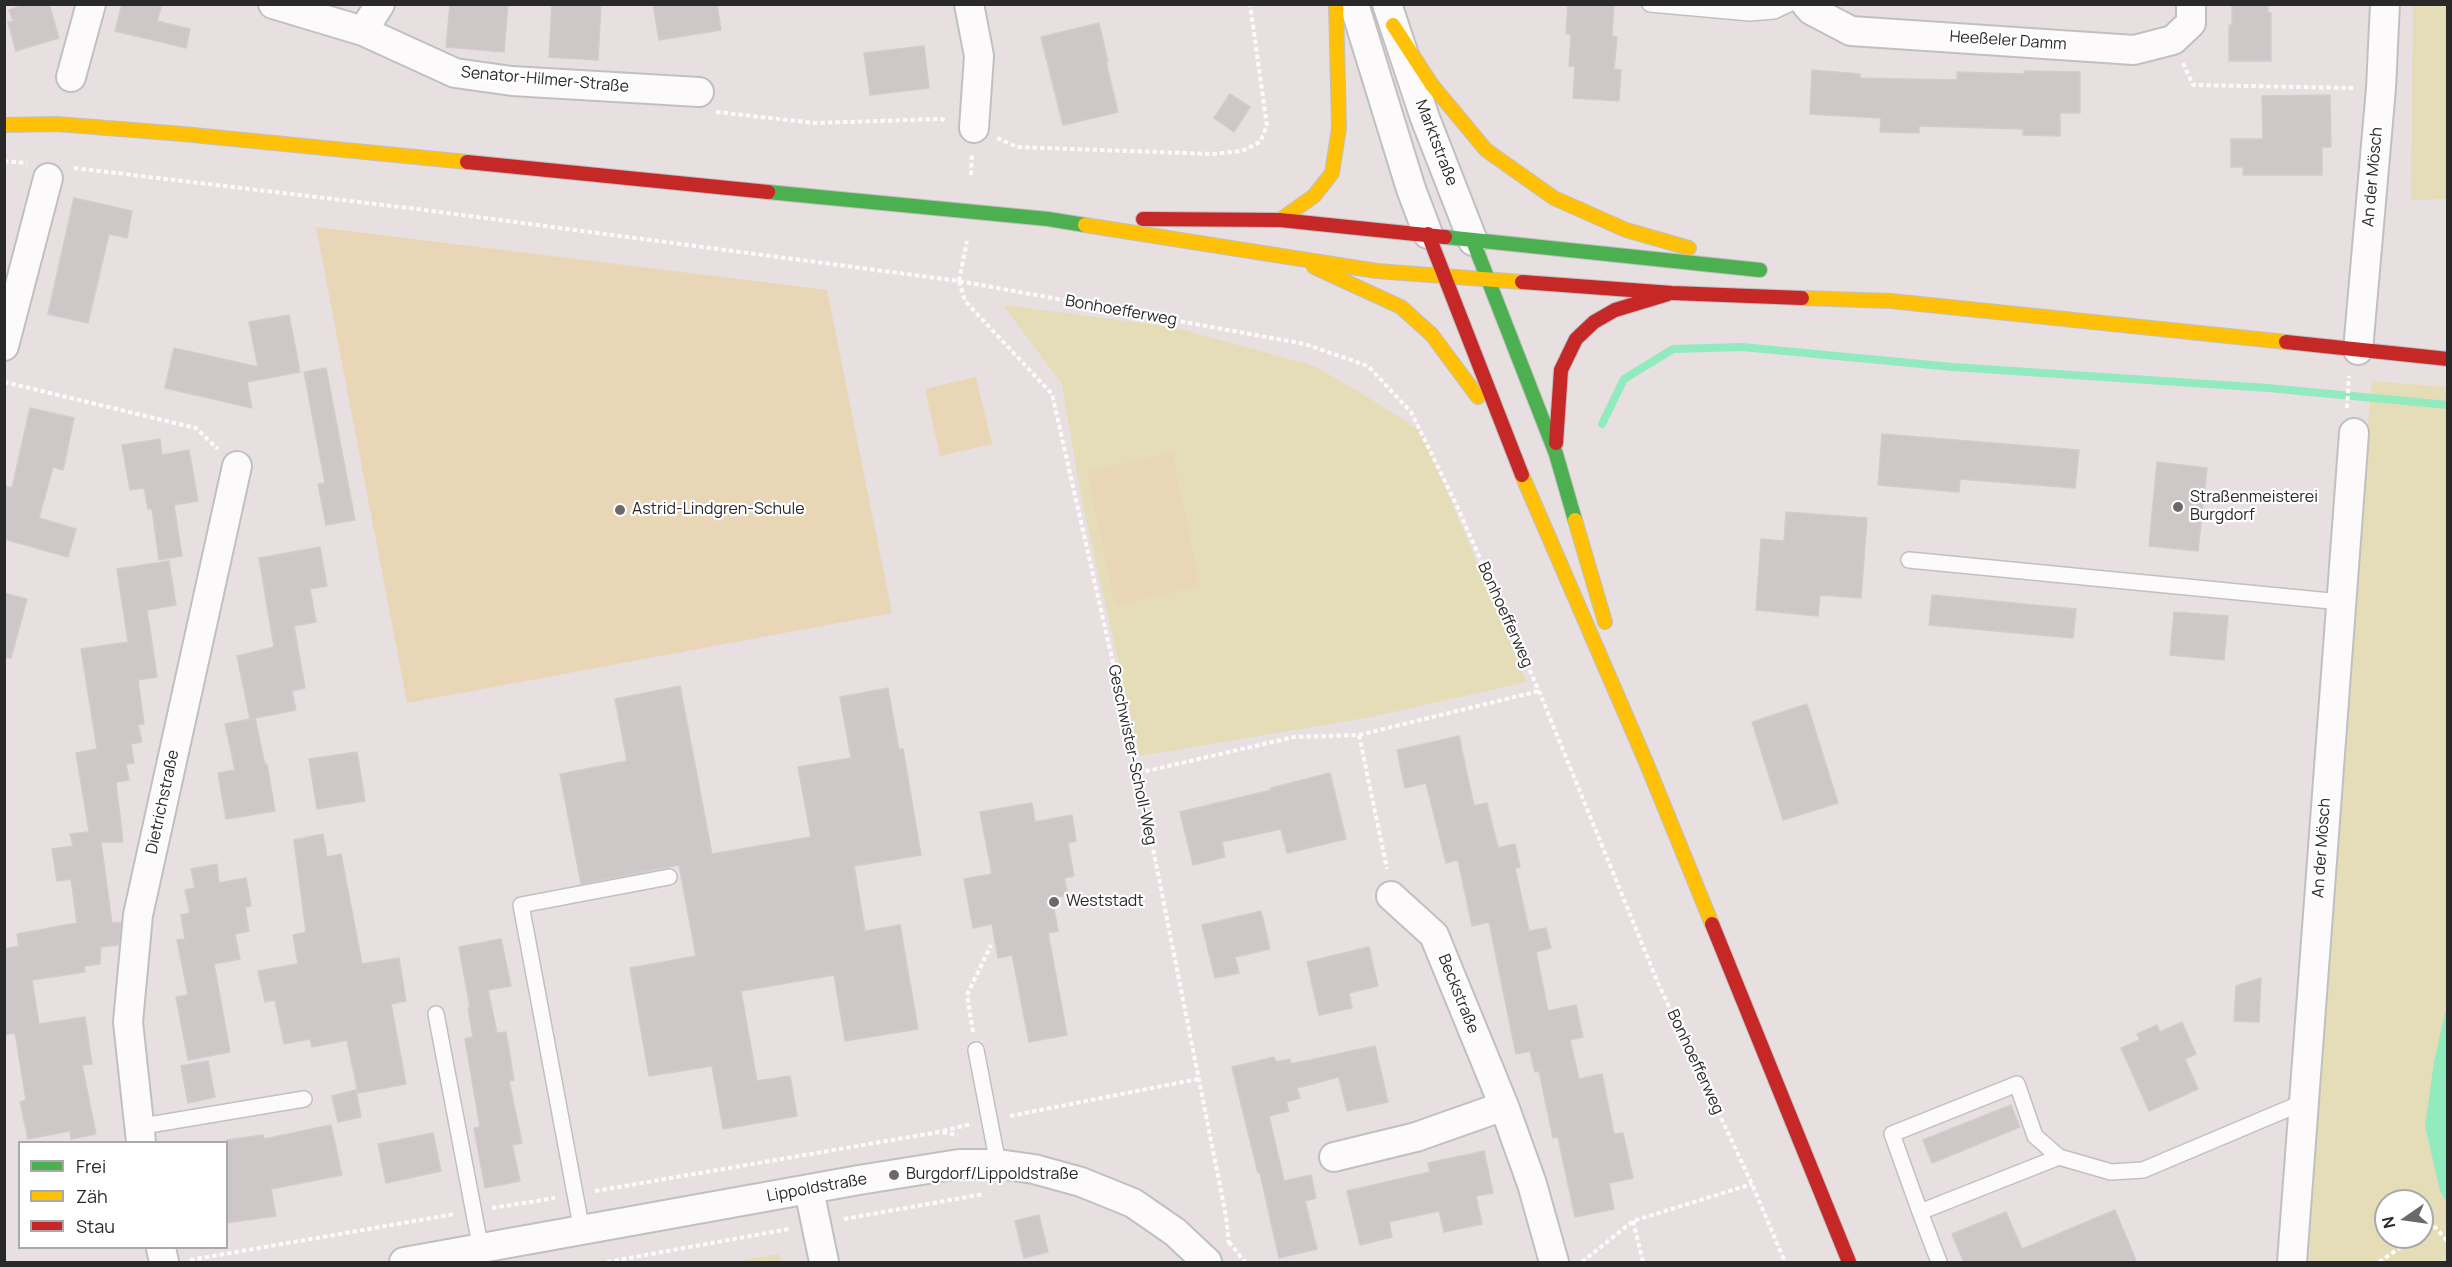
<!DOCTYPE html>
<html>
<head>
<meta charset="utf-8">
<style>
	body { margin:0 }
	#map { position:relative; width:2452px; height:1267px; overflow:hidden; background:#e8dfe1; font-family:Manrope,sans-serif }
	canvas { display:block }
	.frame { position:absolute; inset:0; border:6px solid #292929; pointer-events:none }
	.legend { position:absolute; left:18px; top:1141px; width:210px; height:108px; box-sizing:border-box; background:#fff; border:2px solid #a9a9a9; margin:0; padding:8px 10px; list-style:none; font-size:18px; color:#292929 }
	.legend li { display:flex; align-items:center; gap:12px; height:30px }
	.legend b { width:30px; border:2px solid #a9a9a9 }
	.north { position:absolute; left:2374px; top:1189px; width:60px; height:60px; box-sizing:border-box; background:#fff; border:2px solid #a9a9a9; border-radius:50%; rotate:257deg; font-size:16px; font-weight:700; line-height:24px; text-align:center; color:#292929 }
	.north::after { content:''; display:block; margin:auto; width:21px; height:27px; background:#6c6969; clip-path:polygon(50% 0,100% 100%,50% 72%,0 100%) }
</style>
</head>
<body>
<div id="map">
<canvas width="2452" height="1267"></canvas>
<div class="frame"></div>
<ul class="legend">
<li><b style="height:8px;background:#4caf50"></b>Frei</li>
<li><b style="height:8px;background:#ffc107"></b>Zäh</li>
<li><b style="height:8px;background:#c62828"></b>Stau</li>
</ul>
<div class="north">N</div>
</div>
<script>
const ctx = document.querySelector('canvas').getContext('2d');
ctx.lineJoin = 'round';
function fill(path, color) { ctx.fillStyle = color; ctx.fill(path, 'evenodd'); }
const shape = rows => new Path2D(rows.map(r => 'M' + r).join(''));
function strokePath(path, color, width, dash) { ctx.strokeStyle = color; ctx.lineWidth = width; ctx.lineCap = dash ? 'butt' : 'round'; ctx.setLineDash(dash || []); ctx.stroke(path); }
function write(font, color, halo, rows, align = 'center') {
  ctx.font = font + ' Manrope,sans-serif'; ctx.lineWidth = 4.5; ctx.setLineDash([]); ctx.textBaseline = 'middle'; ctx.strokeStyle = halo; ctx.fillStyle = color; for (const [text, x, y, turn = 0] of rows) {
    ctx.save(); ctx.translate(x, y); ctx.rotate((+turn || 0) * Math.PI / 180); ctx.textAlign = isNaN(turn) ? turn : align; if (halo) ctx.strokeText(text, 0, 0); ctx.fillText(text, 0, 0); ctx.restore();
  }
}
const green = shape([
	[2413,5,2447,5,2447,199,2411,200],
	[1003,305,1173,327,1314,366,1366,396,1422,432,1527,682,1371,717,1140,756,1082,501,1062,384],
	[2372,381,2447,387,2448,1004,2434,1062,2440,1191,2447,1203,2447,1262,2301,1262,2342,697],
	[2386,1201,2422,1201,2422,1237,2386,1237],
	[779,1254,782,1262,733,1262]
]);
const pitch = shape([
	[316,227,827,290,892,613,407,703],
	[976,377,992,444,940,456,925,389],
	[1172,453,1200,586,1115,606,1087,471]
]);
const water = shape([
	[2447,1004,2447,1203,2440,1191,2425,1126,2434,1062]
]);
const stream = shape([
	[1602,424,1624,379,1673,349,1742,347,1953,367,2268,388,2448,405]
]);
const building = shape([
	[26,4,49,4,59,38,16,51,8,22,13,21,9,10,26,4],
	[122,4,162,4,157,21,190,29,186,48,115,31,122,4],
	[450,4,508,4,504,52,446,47,450,4],
	[552,4,601,4,598,60,549,57,552,4],
	[653,4,717,4,721,30,659,40,653,4],
	[1568,4,1614,4,1612,36,1617,37,1614,69,1621,70,1619,101,1573,98,1575,66,1569,66,1571,34,1566,34,1568,4],
	[2232,4,2268,4,2268,13,2271,13,2271,61,2229,61,2229,25,2232,25,2232,4],
	[1099,23,1108,62,1106,62,1118,112,1063,125,1041,37,1099,23],
	[924,46,929,88,870,95,864,53,924,46],
	[1812,70,1860,74,1860,78,1957,80,1957,72,2024,74,2024,71,2080,72,2080,113,2060,113,2060,136,2023,135,2023,129,1919,126,1919,133,1880,132,1881,118,1810,114,1812,70],
	[1230,94,1250,107,1234,132,1214,118,1230,94],
	[2330,95,2331,147,2322,147,2322,175,2243,175,2243,167,2231,167,2231,139,2263,139,2262,96,2330,95],
	[74,198,132,211,127,238,109,234,88,323,48,314,74,198],
	[289,315,300,372,247,382,252,408,165,388,174,348,258,367,249,322,289,315],
	[326,368,355,520,326,525,318,484,325,483,304,372,326,368],
	[30,408,74,418,63,470,53,467,39,518,76,529,68,557,4,539,4,486,12,488,30,408],
	[1882,434,2079,450,2075,488,1960,479,1959,492,1878,485,1882,434],
	[160,439,162,455,189,450,198,501,174,505,182,556,159,560,152,509,148,509,144,488,130,490,122,445,160,439],
	[2157,462,2207,468,2198,551,2149,546,2157,462],
	[1786,512,1867,518,1861,598,1820,595,1818,616,1756,610,1761,539,1784,541,1786,512],
	[320,547,327,586,310,589,316,622,294,626,305,688,292,691,296,710,250,719,237,656,274,647,259,558,320,547],
	[169,561,176,605,147,610,157,677,138,680,144,724,138,725,142,742,131,744,134,763,126,764,129,780,116,782,123,842,101,842,112,923,121,922,119,945,101,947,100,964,84,966,85,972,32,980,39,1024,85,1017,92,1064,82,1065,96,1134,71,1139,70,1131,28,1139,20,1102,26,1100,15,1033,4,1035,4,949,19,946,17,934,77,923,71,879,57,881,52,849,73,846,70,834,89,832,76,753,97,749,81,649,128,642,117,569,169,561],
	[4,593,27,599,11,658,4,657,4,593],
	[1932,595,2076,609,2073,638,1929,625,1932,595],
	[2174,612,2228,616,2224,660,2170,655,2174,612],
	[680,686,712,854,811,837,798,767,851,758,840,697,888,688,899,750,903,749,921,855,854,866,865,931,900,925,918,1029,845,1041,834,975,741,991,757,1081,790,1076,797,1116,723,1129,712,1066,649,1076,630,968,696,956,679,865,581,884,560,774,627,761,615,699,680,686],
	[1807,704,1838,803,1783,820,1752,722,1807,704],
	[255,718,265,765,267,764,275,811,226,819,218,773,235,770,225,724,255,718],
	[1459,736,1474,806,1487,803,1498,848,1515,844,1520,867,1515,868,1529,931,1546,928,1551,948,1536,952,1548,1011,1576,1005,1583,1037,1570,1040,1579,1079,1602,1074,1614,1134,1623,1133,1633,1178,1609,1183,1614,1209,1575,1217,1558,1137,1553,1138,1539,1071,1535,1072,1530,1051,1516,1054,1489,922,1472,926,1458,860,1446,863,1426,783,1405,788,1397,750,1459,736],
	[357,752,365,801,317,809,309,759,357,752],
	[1330,773,1346,839,1287,853,1281,829,1222,842,1225,857,1193,865,1180,812,1271,790,1271,788,1330,773],
	[1032,803,1035,822,1072,815,1076,841,1068,843,1074,876,1064,878,1068,895,1052,898,1058,931,1048,933,1067,1035,1029,1042,1012,955,998,958,992,924,973,928,964,879,992,874,980,812,1032,803],
	[323,834,327,857,341,854,362,964,399,958,406,1001,391,1004,406,1084,358,1093,347,1040,312,1047,310,1039,284,1044,275,1000,265,1002,258,971,298,964,293,935,306,932,294,840,323,834],
	[217,864,219,883,246,878,251,906,245,907,249,931,235,934,240,959,214,964,230,1052,188,1060,176,997,188,995,177,940,185,939,181,915,190,913,185,890,195,888,191,869,217,864],
	[1261,911,1270,949,1235,957,1239,973,1215,978,1202,925,1261,911],
	[501,939,511,986,488,990,497,1033,506,1032,514,1080,509,1081,522,1143,512,1145,520,1181,485,1188,474,1128,480,1127,465,1039,473,1037,468,1008,470,1008,459,947,501,939],
	[1369,947,1378,986,1349,993,1352,1008,1319,1015,1307,962,1369,947],
	[2261,978,2259,1022,2234,1021,2236,986,2261,978],
	[2182,1022,2196,1054,2185,1059,2198,1089,2149,1111,2121,1048,2140,1040,2137,1034,2157,1025,2160,1032,2182,1022],
	[1375,1046,1388,1102,1347,1111,1339,1077,1297,1088,1300,1098,1286,1102,1289,1111,1269,1116,1284,1181,1311,1175,1316,1198,1305,1201,1317,1249,1279,1258,1260,1173,1258,1173,1232,1067,1274,1057,1276,1062,1290,1059,1291,1064,1375,1046],
	[208,1061,215,1097,188,1103,181,1066,208,1061],
	[356,1090,361,1117,338,1122,332,1096,356,1090],
	[2011,1105,2020,1127,1932,1163,1923,1140,2011,1105],
	[331,1125,342,1175,271,1189,276,1216,226,1223,226,1140,263,1135,264,1139,331,1125],
	[433,1133,441,1171,386,1183,378,1144,433,1133],
	[1484,1151,1493,1193,1476,1196,1482,1224,1444,1232,1439,1211,1389,1222,1392,1237,1360,1245,1347,1191,1430,1172,1428,1163,1484,1151],
	[2115,1210,2137,1263,1964,1263,1952,1234,2006,1212,2022,1249,2115,1210],
	[1039,1215,1048,1252,1024,1258,1015,1221,1039,1215]
]);
const path = shape([
	[2183,63,2193,85,2353,88],
	[716,112,815,123,941,119,947,121],
	[997,138,1017,147,1212,154,1242,151,1260,142,1267,126,1250,4],
	[4,161,27,163],
	[74,168,417,209,959,281,1305,344,1368,366,1411,412,1455,502,1539,691,1658,983,1752,1184,1785,1262],
	[971,175,972,153],
	[959,281,965,301,1052,394,1138,773,1226,1216,1229,1244],
	[959,281,967,241],
	[4,382,196,428,218,449],
	[2347,408,2349,376],
	[1359,735,1387,869],
	[1138,773,1294,737,1359,735,1539,691],
	[973,1032,967,995,991,945],
	[1010,1116,1198,1079],
	[943,1131,971,1124],
	[595,1191,939,1132,958,1135],
	[492,1208,555,1198],
	[844,1219,984,1194],
	[1633,1221,1643,1262],
	[2422,1233,2433,1225,2448,1242],
	[1229,1242,1245,1262],
	[190,1260,455,1214],
	[607,1262,789,1229],
	[1582,1262,1633,1221,1752,1184],
	[2379,1262,2416,1237]
]);
const lane = shape([
	[1650,4,1750,13,1774,11,1789,4],
	[1909,560,2341,602],
	[436,1014,481,1250],
	[976,1050,998,1164],
	[137,1127,304,1099],
	[2059,1157,1920,1212,1892,1134,2017,1084,2035,1136,2059,1157,2111,1172,2143,1170,2304,1102],
	[1920,1212,1939,1262],
	[582,1231,521,905,669,877]
]);
const street = shape([
	[273,4,363,31,455,73,512,81,699,92],
	[969,4,979,56,974,128],
	[1354,4,1411,189,1428,234],
	[1387,4,1425,118,1473,241],
	[1806,4,1811,10,1851,31,2134,50,2173,40,2191,23,2191,4],
	[363,31,380,4],
	[71,77,91,4],
	[4,346,48,178],
	[2358,350,2381,88,2385,4],
	[1391,896,1434,935,1504,1106,1532,1184,1554,1262],
	[141,1142,128,1022,138,915,237,466],
	[1334,1157,1416,1137,1504,1106],
	[809,1190,824,1262],
	[161,1248,164,1262],
	[404,1262,859,1180,959,1164,998,1164,1034,1169,1081,1182,1133,1203,1175,1232,1207,1262],
	[2292,1262,2354,433]
]);
const fast = shape([
	[768,192,1048,219,1085,225],
	[1445,237,1760,270],
	[1473,241,1556,454,1575,520]
]);
const slow = shape([
	[1393,25,1432,85,1486,150,1554,198,1626,230,1689,248],
	[4,125,57,124,183,134,467,162],
	[1280,220,1314,196,1332,173,1339,128,1336,4],
	[1085,225,1377,271,1522,282],
	[1314,267,1401,307,1432,335,1478,397],
	[1802,298,1891,301,2286,342],
	[1522,475,1646,762,1712,924],
	[1575,520,1605,622]
]);
const jam = shape([
	[467,162,768,192],
	[1143,219,1280,220,1445,237],
	[1428,234,1522,475],
	[1522,282,1672,293,1802,298],
	[2286,342,2448,359],
	[1556,443,1561,370,1576,339,1594,322,1615,310,1668,294],
	[1712,924,1849,1262]
]);
const markers = [
	[2178,507,6,"#6c6969"],
	[620,510,6,"#6c6969"],
	[1054,902,6,"#6c6969"],
	[894,1175,6,"#6c6969"]
];
const streetNames = [
	["Heeßeler Damm",2008,41,4],
	["Senator-Hilmer-Straße",545,80,5],
	["Marktstraße",1436,143,69],
	["An der Mösch",2373,177,-85],
	["Bonhoefferweg",1121,311,10],
	["Bonhoefferweg",1505,615,66],
	["Geschwister-Scholl-Weg",1132,755,78],
	["Dietrichstraße",163,802,-78],
	["An der Mösch",2322,848,-86],
	["Beckstraße",1458,994,68],
	["Bonhoefferweg",1695,1062,65],
	["Lippoldstraße",817,1188,-10]
];
const poiNames = [
	["Straßenmeisterei",2190,498],
	["Burgdorf",2190,516],
	["Astrid-Lindgren-Schule",632,510],
	["Weststadt",1066,902],
	["Burgdorf/Lippoldstraße",906,1175]
];
fill(green, '#e5ddb8');
fill(pitch, '#e9d6b6');
fill(water, '#92eabf');
strokePath(stream, '#92eabf', 8);
fill(building, '#cdc7c8');
strokePath(building, '#d3cbcd', 1.5);
strokePath(lane, '#c1c0c0', 18);
strokePath(street, '#c1c0c0', 32);
strokePath(fast, '#c1c0c0', 16);
strokePath(slow, '#c1c0c0', 16);
strokePath(jam, '#c1c0c0', 16);
strokePath(path, '#fcfafa', 4, [4.5, 3]);
strokePath(lane, '#fcfafa', 15);
strokePath(street, '#fcfafa', 28);
strokePath(fast, '#4caf50', 14);
strokePath(slow, '#ffc107', 14);
strokePath(jam, '#c62828', 14);
for (const [x, y, r, color] of markers) { const dot = new Path2D(); dot.arc(x, y, r, 0, 2 * Math.PI); ctx.fillStyle = color; ctx.fill(dot); strokePath(dot, '#fff', 2); }
write('16px', '#292929', '#fff', streetNames);
write('16px', '#292929', '#fff', poiNames, 'left');
</script>
</body>
</html>
